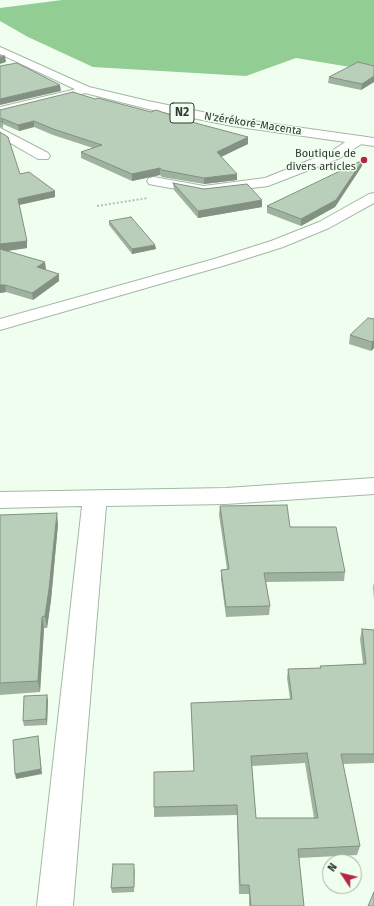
<!DOCTYPE html>
<html>
<head>
<meta charset="utf-8">
<style>
	body { margin:0 }
	#map { position:relative; width:374px; height:906px; overflow:hidden; background:#f0fef0; font-family:"Fira Sans",sans-serif }
	canvas { display:block }
	.north { position:absolute; left:322px; top:854px; width:40px; height:40px; box-sizing:border-box; background:#f0fef0; border:1px solid #a3afa3; border-radius:50%; rotate:305deg; font-size:11px; font-weight:700; line-height:16px; text-align:center; color:#303930 }
	.north::after { content:''; display:block; margin:auto; width:14px; height:18px; background:#b62440; clip-path:polygon(50% 0,100% 100%,50% 72%,0 100%) }
</style>
</head>
<body>
<div id="map">
<canvas width="374" height="906"></canvas>
<div class="north">N</div>
</div>
<script>
const ctx = document.querySelector('canvas').getContext('2d');
ctx.lineJoin = 'round';
function fill(path, color) { ctx.fillStyle = color; ctx.fill(path, 'evenodd'); }
const shape = rows => new Path2D(rows.map(r => 'M' + r).join(''));
function strokePath(path, color, width, dash) { ctx.strokeStyle = color; ctx.lineWidth = width; ctx.lineCap = dash ? 'butt' : 'round'; ctx.setLineDash(dash || []); ctx.stroke(path); }
function write(font, color, halo, rows, align = 'center') {
  ctx.font = font + ' "Fira Sans",sans-serif'; ctx.lineWidth = 3; ctx.setLineDash([]); ctx.textBaseline = 'middle'; ctx.strokeStyle = halo; ctx.fillStyle = color; for (const [text, x, y, turn = 0] of rows) {
    ctx.save(); ctx.translate(x, y); ctx.rotate((+turn || 0) * Math.PI / 180); ctx.textAlign = isNaN(turn) ? turn : align; if (halo) ctx.strokeText(text, 0, 0); ctx.fillText(text, 0, 0); ctx.restore();
  }
}
const forest = shape([
	[62,0,374,0,374,71,296,58,246,76,93,67,28,37,0,21,0,8]
]);
const path = shape([
	[97,206,148,198]
]);
const minor = shape([
	[85,87,89,88,91,90,89,92,0,115,0,107,85,87],
	[0,128,48,153,50,156,48,159,38,159,0,137,0,128],
	[358,136,363,137,364,140,363,143,340,158,268,186,204,194,154,185,149,184,147,181,149,178,154,177,204,186,265,178,330,152,353,137,358,136],
	[374,193,374,203,329,228,283,247,226,265,0,330,0,319,214,259,271,241,319,222,369,194,374,193],
	[374,478,374,494,226,504,106,506,73,906,37,906,82,506,0,508,0,492,226,488,374,478]
]);
const trunk = shape([
	[0,47,89,87,148,101,232,118,374,138,374,146,232,126,148,109,81,92,0,54,0,47]
]);
const wall = shape([
	[374,66,374,82,361,90,328,83,329,77],
	[95,99,248,144,221,156,237,180,204,184,162,177,160,175,132,181,81,158,81,152,93,148,53,135,34,127,19,131,3,124,3,128,0,127,0,110],
	[0,132,20,174,55,197,19,205,27,241,27,248,6,251,46,269,45,270,59,274,59,281,33,300,6,292,0,293],
	[362,166,335,207,301,226,267,213,267,206],
	[173,183,262,207,198,218,174,190],
	[109,221,155,245,156,249,132,254,109,225],
	[374,319,374,348,371,351,349,344,350,335],
	[220,506,290,527,345,572,344,581,266,582,270,606,269,615,226,617,221,579,221,570,227,569,219,515],
	[0,515,58,524,51,600,47,628,44,628,40,692,0,695],
	[374,583,374,600,373,587],
	[362,629,374,630,374,763,343,764,360,846,357,855,299,858,304,906,249,906,249,894,239,894,237,815,154,817,154,807,194,771,191,703,290,699,287,678,288,669,320,668,320,666,363,664,360,639],
	[305,763,314,818,256,818,252,766],
	[48,700,47,725,24,726,23,721],
	[135,869,134,892,112,893,111,888]
]);
const shadedWall = shape([
	[5,56,6,62,0,64,0,58],
	[374,76,374,82,361,90,362,84],
	[60,85,61,91,0,105,0,99],
	[34,121,34,127,19,131,18,125],
	[248,137,248,144,217,159,217,152],
	[363,160,362,166,335,207,301,226,301,219],
	[160,168,160,175,132,181,132,174],
	[237,174,237,180,204,184,204,178],
	[55,191,55,197,19,205,18,199],
	[262,200,262,207,198,218,198,211],
	[27,241,27,248,0,252,0,244],
	[155,245,156,249,132,254,132,249],
	[45,262,46,269,38,275,37,267],
	[59,274,59,281,33,300,32,293],
	[0,285,5,285,6,292,0,293],
	[374,340,374,348,371,351,372,342],
	[57,513,58,524,51,600,47,628,45,616],
	[42,617,44,628,40,692,38,681],
	[47,695,48,700,47,725,46,719],
	[38,736,42,774,16,779,15,774]
]);
const building = shape([
	[0,56,5,56,0,58,0,56],
	[358,62,374,66,374,76,362,84,329,77,358,62],
	[17,63,60,85,0,99,0,66,17,63],
	[73,92,95,99,98,98,151,112,156,110,188,121,248,137,217,152,237,174,204,178,162,170,160,168,132,174,81,152,102,145,53,129,34,121,18,125,1,118,3,122,0,121,0,110,73,92],
	[0,132,8,137,20,174,29,172,55,191,18,199,27,241,0,244,0,132],
	[363,160,336,200,301,219,267,206,363,160],
	[173,183,204,189,247,184,262,200,198,211,173,183],
	[131,217,155,245,132,249,109,221,131,217],
	[0,249,45,262,37,267,59,274,32,293,5,285,0,285,0,249],
	[368,318,374,319,374,340,372,342,350,335,368,318],
	[287,505,290,527,336,527,345,572,264,573,270,606,226,607,221,570,229,569,220,506,287,505],
	[57,513,49,589,45,616,42,617,38,681,0,683,0,515,57,513],
	[362,629,374,630,374,754,341,754,360,846,298,849,304,906,251,906,249,885,240,885,237,805,154,807,154,772,194,771,191,703,292,699,288,669,321,668,320,666,366,664,362,629],
	[307,753,318,818,256,818,251,756,307,753],
	[47,695,46,719,23,721,24,696,47,695],
	[38,736,41,769,15,774,13,740,38,736],
	[113,864,134,864,134,887,111,888,113,864],
	[374,892,374,906,368,906,374,892]
]);
const markers = [
	[364,160,4,"#b62440"]
];
const farStreetnames = [
	["N'zérékoré-Macenta",253,124,9]
];
const farPoinames = [
	["Boutique de",356,154],
	["divers articles",356,167]
];
const shields = [
	[182,113,24]
];
const shieldNames = [
	["N2",182,113]
];
fill(forest, '#92cd94');
strokePath(minor, '#a2b9a3', 2);
strokePath(trunk, '#a2b9a3', 2);
strokePath(path, '#b5c1b5', 2, [2, 2]);
fill(minor, '#fff');
fill(trunk, '#fff');
fill(wall, '#9fb29f');
fill(shadedWall, '#829182');
fill(building, '#b9cfb9');
strokePath(building, '#829182', 1);
for (const [x, y, r, color] of markers) { const dot = new Path2D(); dot.arc(x, y, r, 0, 2 * Math.PI); ctx.fillStyle = color; ctx.fill(dot); strokePath(dot, '#f0fef0', 1.5); }
write('11px', '#303930', '#f0fef0', farStreetnames);
write('11px', '#303930', '#f0fef0', farPoinames, 'right');
for (const [x, y, w] of shields) { const box = new Path2D(); box.roundRect(x - w / 2, y - 10, w, 20, 3); ctx.fillStyle = '#f0fef0'; ctx.fill(box); strokePath(box, '#303930', 1); }
write('bold 12px', '#303930', null, shieldNames);
</script>
</body>
</html>
